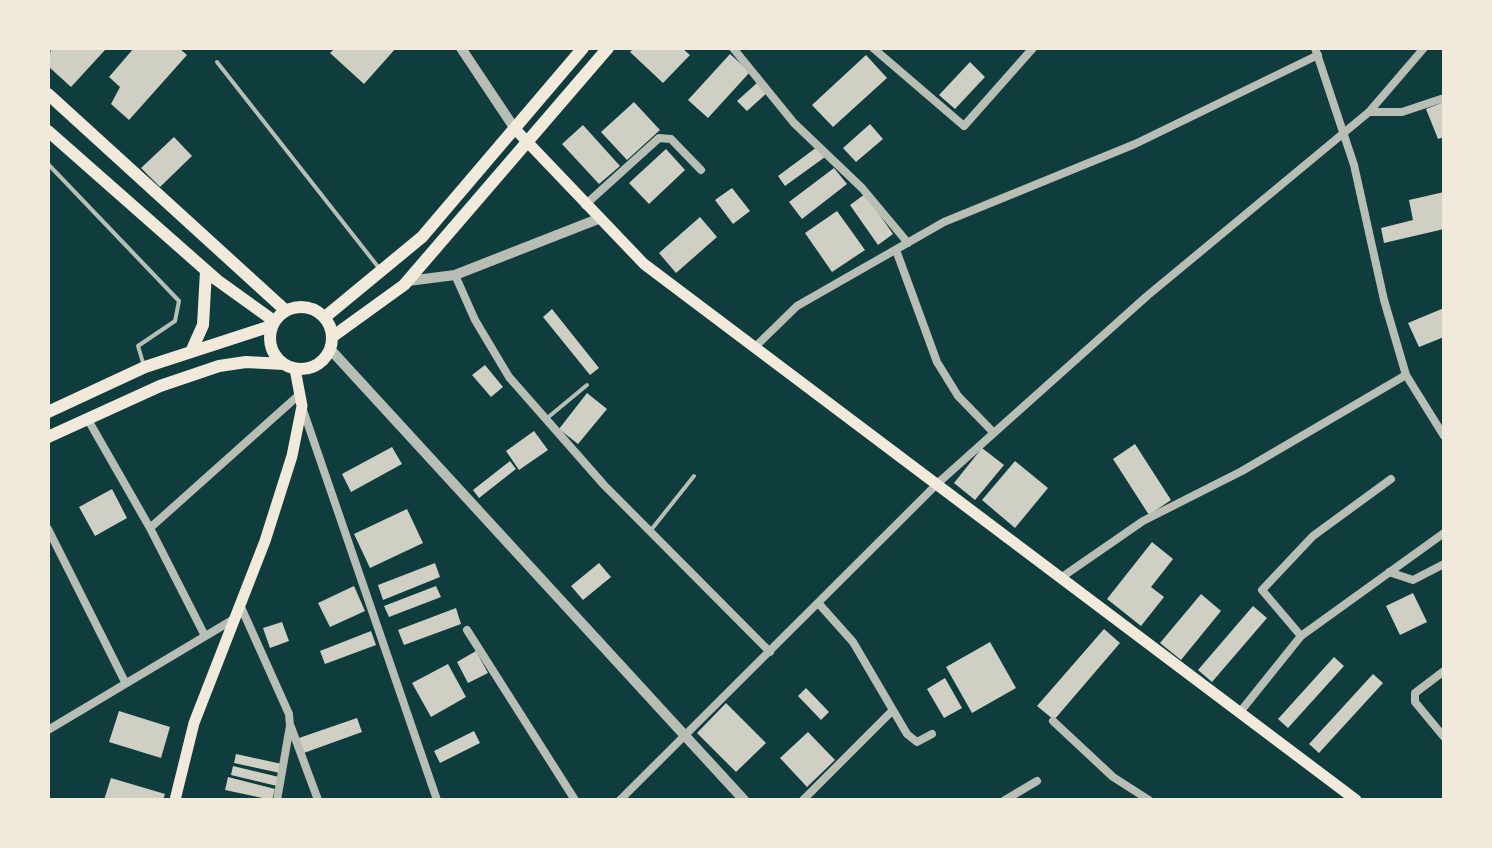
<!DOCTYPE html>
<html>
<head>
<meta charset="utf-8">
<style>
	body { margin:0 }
	#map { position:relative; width:1492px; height:848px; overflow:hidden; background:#0f3d3e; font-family:"PT Sans",sans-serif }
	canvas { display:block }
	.frame { position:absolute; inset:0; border:50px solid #f1e9da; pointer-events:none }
</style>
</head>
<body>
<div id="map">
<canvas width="1492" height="848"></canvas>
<div class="frame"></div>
</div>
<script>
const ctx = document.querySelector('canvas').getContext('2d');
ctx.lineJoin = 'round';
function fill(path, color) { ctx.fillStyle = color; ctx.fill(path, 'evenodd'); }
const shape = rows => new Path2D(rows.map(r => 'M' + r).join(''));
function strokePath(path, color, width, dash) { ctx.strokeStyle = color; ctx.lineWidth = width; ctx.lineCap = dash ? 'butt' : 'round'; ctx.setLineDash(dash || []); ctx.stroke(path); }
const building = shape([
	[51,48,103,48,105,50,71,87,48,66],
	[134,48,179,48,187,55,129,120,111,104,120,87,109,77],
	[335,48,396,48,364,84,330,53],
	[634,48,682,48,690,55,663,83,630,52],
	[730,54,750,72,708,118,688,100],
	[866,55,887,78,833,127,812,105],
	[970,62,985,77,955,109,939,95],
	[758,82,768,92,747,111,737,101],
	[634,102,660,130,627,160,601,132],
	[1444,102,1444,137,1438,139,1426,109],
	[870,124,883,139,856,162,843,148],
	[583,125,620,166,599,184,562,144],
	[174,137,192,156,160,187,141,168],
	[817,147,825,157,785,186,778,176],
	[666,149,685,170,649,204,629,183],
	[834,168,847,184,802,219,789,202],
	[732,188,750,211,733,224,715,200],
	[1444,192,1444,229,1384,243,1381,228,1413,220,1409,200],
	[865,194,893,234,878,245,850,205],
	[837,211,865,250,832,272,805,233],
	[700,217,717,237,676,273,659,253],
	[1444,308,1444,337,1419,347,1408,323],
	[552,309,599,368,590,375,543,317],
	[485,365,503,387,491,397,472,375],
	[587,393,607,409,578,444,559,429],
	[534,431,548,450,519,470,506,451],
	[1135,444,1171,500,1149,515,1113,459],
	[392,447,402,464,351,492,342,474],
	[982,448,1004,465,975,500,954,483],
	[510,461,516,469,479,498,473,490],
	[1015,461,1048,488,1015,528,982,500],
	[112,489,127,518,95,536,79,507],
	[407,509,423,543,370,568,354,534],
	[1152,542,1173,559,1151,587,1164,597,1141,626,1107,599],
	[435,563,440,577,383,600,378,585],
	[599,563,611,577,583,600,571,586],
	[354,586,365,611,330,627,318,603],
	[436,586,441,597,389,617,384,606],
	[1413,593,1427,622,1400,635,1386,606],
	[1201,594,1221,611,1181,660,1160,643],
	[1253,606,1267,618,1212,682,1198,670],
	[456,608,461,624,404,645,398,630],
	[282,622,289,641,270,648,263,628],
	[1104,629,1120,643,1054,720,1037,706],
	[371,631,376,645,325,664,320,651],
	[990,642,1016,688,972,713,946,667],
	[476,651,488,673,468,683,457,662],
	[1334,657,1344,666,1288,728,1278,719],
	[448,664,466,697,431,717,412,683],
	[1373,674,1383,683,1319,753,1309,744],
	[945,678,962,708,944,718,927,689],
	[806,688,829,712,821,720,798,696],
	[726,703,766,743,736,772,697,733],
	[119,711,170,727,161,758,109,742],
	[357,718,362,732,301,754,296,739],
	[474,731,480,743,440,763,434,751],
	[808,732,835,760,807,787,780,758],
	[236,754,282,764,280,773,234,763],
	[233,766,279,777,277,786,231,775],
	[228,777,275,789,272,800,225,790],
	[111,778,165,794,163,800,104,800]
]);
const service = shape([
	[217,62,379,268],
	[48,164,179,301,175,321,138,346,144,366],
	[546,419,587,385],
	[651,530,694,476]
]);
const minor = shape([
	[733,48,794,123,862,188,908,243],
	[873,48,964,126,1033,48],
	[1315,48,1354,165,1384,300,1406,375,1444,436],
	[1369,112,1402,112,1444,98],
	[585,205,659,138,671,139,701,170],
	[896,250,937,362,958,396,994,433],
	[455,275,475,320,509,377,604,485,770,652],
	[755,347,797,306,944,222,1135,144,1318,55],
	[302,407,437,800],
	[87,418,150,528,204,634],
	[150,528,300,394],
	[48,529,125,682],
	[1389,572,1413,580,1444,564],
	[1062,577,1143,521,1242,471,1406,375],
	[240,605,289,714,290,726,277,800],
	[820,605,853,642,907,734,917,742,932,734],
	[467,630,575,800],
	[1301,636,1262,590,1313,536,1391,479],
	[1444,671,1415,693,1415,702,1444,737],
	[1240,712,1301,636,1444,533],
	[1053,721,1113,777,1149,800],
	[291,727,318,800],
	[48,730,234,619],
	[620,800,938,483,1147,296,1369,112,1424,48],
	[803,800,893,710],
	[1005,800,1037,781]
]);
const tertiary = shape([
	[461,48,515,129],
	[408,281,455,275,598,219],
	[330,349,744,800]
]);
const secondary = shape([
	[515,129,644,264,1356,800],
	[175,800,194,723,265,541,292,456,302,406,295,369]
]);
const primary = shape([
	[48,94,285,310],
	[48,131,217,280,274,321],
	'270 338a31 31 0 1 1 62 0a31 31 0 1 1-62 0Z',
	[325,317,422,237,583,48],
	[332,337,404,285,608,48],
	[191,352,203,325,206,271],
	[48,412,145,367,271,326],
	[48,437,160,386,219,366,246,362,284,364]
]);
fill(building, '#cfcfc3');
strokePath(service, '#b8beb3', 4);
strokePath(minor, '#b8beb3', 8);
strokePath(tertiary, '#b8beb3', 10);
strokePath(secondary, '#f1e9da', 11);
strokePath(primary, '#f1e9da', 12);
</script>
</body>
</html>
